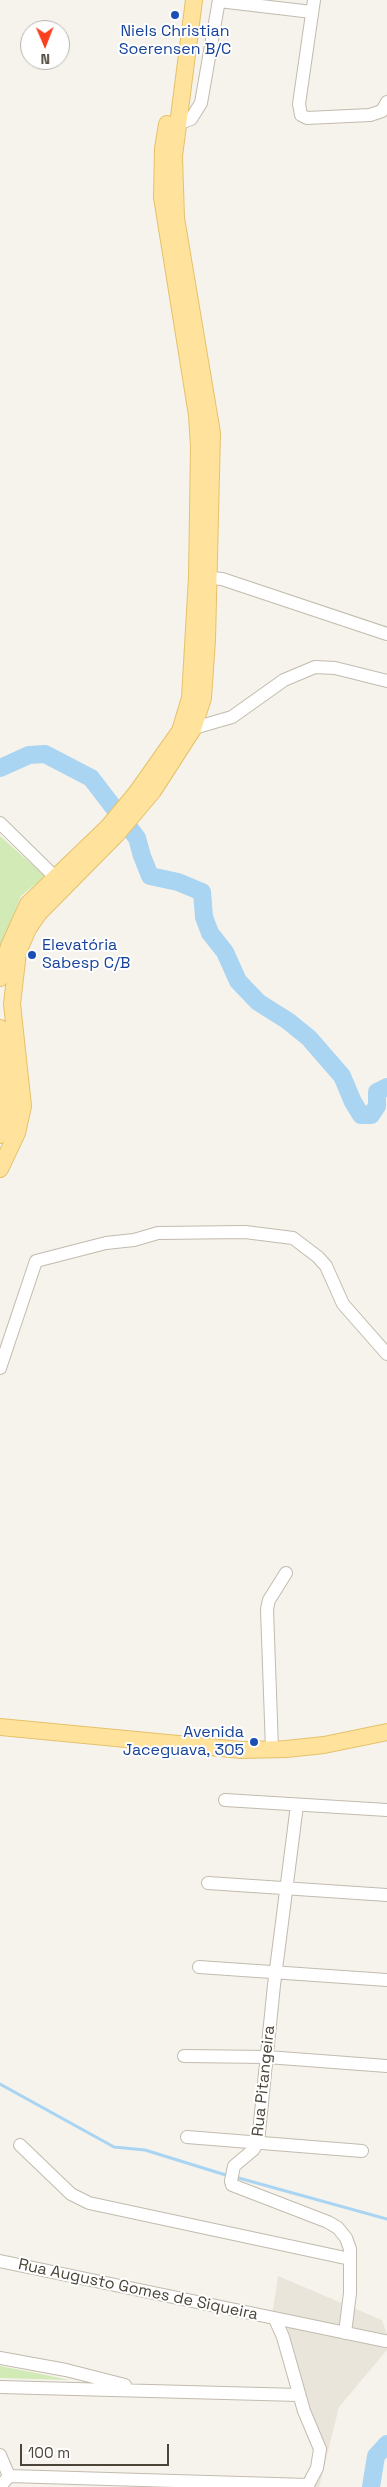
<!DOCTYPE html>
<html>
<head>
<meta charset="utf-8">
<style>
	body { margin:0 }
	#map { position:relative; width:387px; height:2487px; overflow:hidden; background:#f6f3ec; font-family:"Space Grotesk",sans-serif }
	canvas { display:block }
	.north { position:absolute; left:20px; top:20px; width:50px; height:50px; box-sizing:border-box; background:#fff; border:1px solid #b7b4b0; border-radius:50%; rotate:179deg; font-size:14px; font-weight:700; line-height:20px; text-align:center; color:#4b4439 }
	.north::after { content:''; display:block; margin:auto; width:18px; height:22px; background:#fc3f1d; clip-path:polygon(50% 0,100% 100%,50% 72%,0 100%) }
	.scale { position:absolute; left:20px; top:2444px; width:149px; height:22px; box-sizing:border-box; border:2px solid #4b4439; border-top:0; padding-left:6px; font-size:15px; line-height:18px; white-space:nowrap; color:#4b4439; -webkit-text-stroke:4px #fff; paint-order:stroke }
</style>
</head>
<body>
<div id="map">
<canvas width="387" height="2487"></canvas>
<div class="north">N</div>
<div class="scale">100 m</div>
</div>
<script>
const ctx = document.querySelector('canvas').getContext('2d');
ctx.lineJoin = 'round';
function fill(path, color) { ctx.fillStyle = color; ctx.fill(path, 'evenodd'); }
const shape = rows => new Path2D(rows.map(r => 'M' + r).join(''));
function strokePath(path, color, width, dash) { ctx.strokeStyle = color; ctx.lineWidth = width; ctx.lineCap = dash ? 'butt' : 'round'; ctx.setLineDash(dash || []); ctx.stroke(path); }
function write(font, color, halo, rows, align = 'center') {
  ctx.font = font + ' "Space Grotesk",sans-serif'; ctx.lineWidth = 4; ctx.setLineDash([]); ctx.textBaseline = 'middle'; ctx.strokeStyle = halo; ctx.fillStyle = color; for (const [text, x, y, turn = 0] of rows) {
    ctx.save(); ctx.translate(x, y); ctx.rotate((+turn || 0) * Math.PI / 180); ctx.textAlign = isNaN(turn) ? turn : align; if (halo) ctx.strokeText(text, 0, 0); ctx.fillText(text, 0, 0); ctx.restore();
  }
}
const residential = shape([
	[278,2276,382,2320,387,2334,387,2350,339,2407,319,2487,306,2487,316,2449,271,2323]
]);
const green = shape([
	[0,836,45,876,21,896,0,947],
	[0,2366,36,2373,69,2380,0,2378]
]);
const stream = shape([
	[0,2084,114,2147,145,2150,229,2176],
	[235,2177,387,2219]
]);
const river = shape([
	[0,768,29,755,45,754,91,778,137,838,142,856,150,876,178,882,202,892,204,917,210,933,225,952,238,981,258,1002,288,1021,309,1038,342,1076,353,1102,361,1115,371,1115,377,1106,377,1092,387,1087],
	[371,2487,376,2456,387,2444]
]);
const minor = shape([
	[314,0,299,104,301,115,307,118,370,115,382,111,387,102],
	[219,1,312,12],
	[177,124,191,119,201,103,219,0],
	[201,577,222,579,387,634],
	[187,730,232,717,284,680,315,667,335,668,387,681],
	[0,823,55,877],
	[0,1368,36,1261,106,1243,134,1240,158,1233,245,1232,293,1238,318,1257,326,1266,343,1304,387,1354],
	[272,1749,267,1609,269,1600,286,1573],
	[225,1800,387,1810],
	[297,1805,274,1985,258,2142,253,2150,234,2166,231,2181,232,2185,328,2222,338,2228,346,2238,350,2249,350,2293,345,2333],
	[208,1883,387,1895],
	[199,1967,387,1980],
	[184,2056,267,2057,387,2066],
	[187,2137,362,2151],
	[20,2145,71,2194,89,2203,350,2259],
	[0,2261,385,2341],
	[275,2319,283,2337,304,2411,320,2449,317,2468,307,2487],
	[0,2358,66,2370,125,2385],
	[0,2387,299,2395],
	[0,2455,9,2476],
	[9,2476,308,2485],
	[0,2487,9,2476]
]);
const major = shape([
	[0,978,9,946,28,904,108,827,137,792,180,731,190,698,197,577,199,447,197,415,162,197,163,149,167,124],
	[0,1028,7,1107,0,1135],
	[0,1169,17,1133,23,1106,12,1004,18,952,28,929,39,913,116,835,153,791,193,729,203,698,207,640,212,433,176,218,174,156,194,0],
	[0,1727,241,1750,286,1749,324,1745,387,1732]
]);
const markers = [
	[175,15,5,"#1a4fb4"],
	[32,955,5,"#1a4fb4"],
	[254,1742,5,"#1a4fb4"]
];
const transitNames = [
	["Niels Christian",175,32],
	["Soerensen B/C",175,50],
	["Elevatória",42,946,"left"],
	["Sabesp C/B",42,964,"left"],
	["Avenida",244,1733,"right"],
	["Jaceguava, 305",244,1751,"right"]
];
const streetNames = [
	["Rua Pitangeira",264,2081,-84],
	["Rua Augusto Gomes de Siqueira",138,2290,12]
];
fill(residential, '#eae5da');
fill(green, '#d2eab5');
strokePath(stream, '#a9d4f2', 3);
strokePath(river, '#a9d4f2', 18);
strokePath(minor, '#c2bbae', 14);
strokePath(major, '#e6c16a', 18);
strokePath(minor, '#fff', 12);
strokePath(major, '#ffe39c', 16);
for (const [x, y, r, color] of markers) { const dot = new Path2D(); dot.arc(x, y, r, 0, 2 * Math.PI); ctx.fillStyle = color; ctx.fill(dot); strokePath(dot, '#fff', 2); }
write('16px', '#164399', '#fff', transitNames);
write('16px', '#4b4439', '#fff', streetNames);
</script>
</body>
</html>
